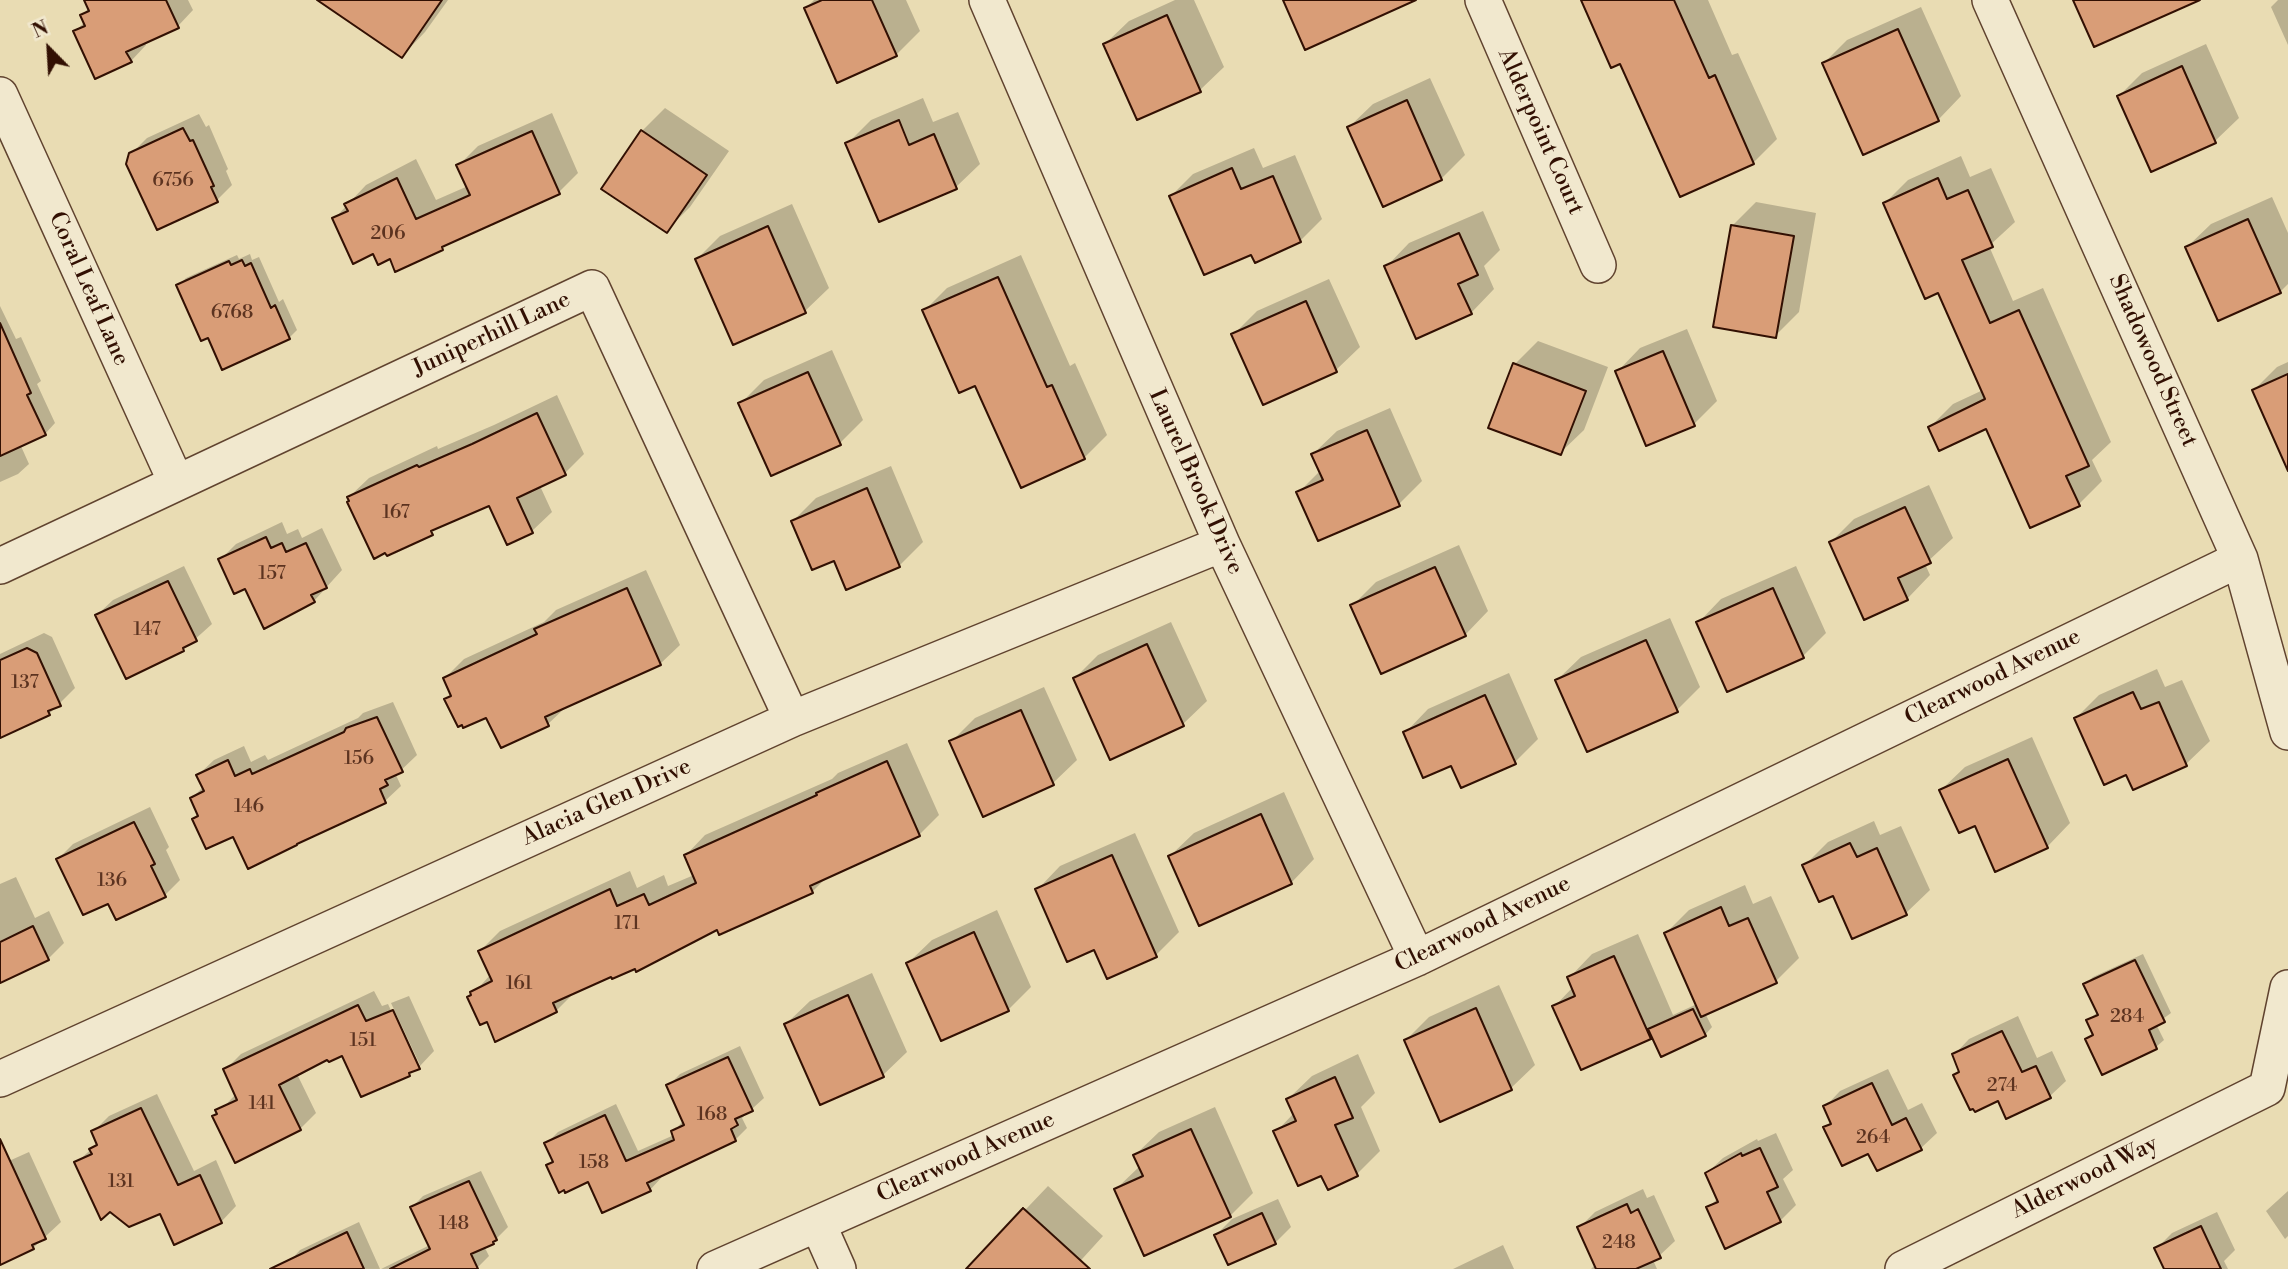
<!DOCTYPE html>
<html>
<head>
<meta charset="utf-8">
<style>
	body { margin:0 }
	#map { position:relative; width:2288px; height:1269px; overflow:hidden; background:#e9dcb3; font-family:"Libre Bodoni",serif }
	canvas { display:block }
	.north { position:absolute; left:14px; top:14px; width:70px; height:70px; -webkit-text-stroke:5px #f1e8ce; paint-order:stroke; rotate:336deg; font-size:19px; font-weight:700; line-height:28px; text-align:center; color:#321003 }
	.north::after { content:''; display:block; margin:auto; width:24px; height:32px; background:#321003; clip-path:polygon(50% 0,100% 100%,50% 72%,0 100%) }
</style>
</head>
<body>
<div id="map">
<canvas width="2288" height="1269"></canvas>
<div class="north">N</div>
</div>
<script>
const ctx = document.querySelector('canvas').getContext('2d');
ctx.lineJoin = 'round';
function fill(path, color) { ctx.fillStyle = color; ctx.fill(path, 'evenodd'); }
const shape = rows => new Path2D(rows.map(r => 'M' + r).join(''));
function strokePath(path, color, width, dash) { ctx.strokeStyle = color; ctx.lineWidth = width; ctx.lineCap = dash ? 'butt' : 'round'; ctx.setLineDash(dash || []); ctx.stroke(path); }
function write(font, color, halo, rows, align = 'center') {
  ctx.font = font + ' "Libre Bodoni",serif'; ctx.lineWidth = 6; ctx.setLineDash([]); ctx.textBaseline = 'middle'; ctx.strokeStyle = halo; ctx.fillStyle = color; for (const [text, x, y, turn = 0] of rows) {
    ctx.save(); ctx.translate(x, y); ctx.rotate((+turn || 0) * Math.PI / 180); ctx.textAlign = isNaN(turn) ? turn : align; if (halo) ctx.strokeText(text, 0, 0); ctx.fillText(text, 0, 0); ctx.restore();
  }
}
const shadow = shape([
	[86,0,188,0,193,10,178,26,144,41,146,45,131,61,75,31,85,22,82,15,89,8],
	[346,0,448,0,425,32,402,56],
	[814,0,906,0,920,31,896,55,806,8],
	[1175,0,1194,0,1224,67,1200,90,1138,118,1105,44,1129,21],
	[1583,0,1708,0,1732,55,1738,53,1777,139,1753,163,1621,61],
	[2278,0,2288,0,2288,45,2271,7],
	[1921,7,1961,96,1938,120,1824,63,1847,40],
	[2206,44,2239,118,2215,141,2119,96,2142,73],
	[1430,78,1465,155,1441,179,1384,204,1349,127,1373,104],
	[923,98,933,122,958,112,980,164,956,187,847,144,871,120],
	[665,108,729,151,690,207,666,231,642,131],
	[552,113,578,173,559,192,449,242,442,248,391,257,374,252,334,219,366,185,416,159,436,200,468,186,459,165,478,146],
	[199,114,206,127,209,125,228,169,226,171,232,185,217,200,131,154,147,138],
	[1254,148,1263,168,1295,155,1322,219,1300,241,1252,252,1171,196,1193,174],
	[1961,156,1970,177,1991,168,2015,222,1989,246,2013,301,2043,288,2111,442,2092,460,2102,481,2079,504,1987,426,1930,427,1953,404,1983,390,1939,291,1885,203,1908,180],
	[2272,197,2288,233,2288,284,2280,292,2219,319,2187,247,2211,224],
	[1756,202,1816,213,1799,312,1775,336,1732,226],
	[792,204,829,288,805,311,734,343,697,259,720,236],
	[1483,211,1500,250,1484,266,1494,289,1471,313,1386,267,1409,243],
	[250,254,252,260,259,257,279,302,283,299,297,330,289,338,178,286,186,278,237,255,239,259],
	[1021,255,1070,366,1075,363,1107,435,1084,458,976,383,924,311,947,288],
	[1329,279,1360,347,1336,370,1233,335,1257,311],
	[0,306,16,339,21,337,41,381,37,384,55,423,45,434,20,444,29,464,18,474,0,482],
	[1687,329,1717,401,1694,424,1617,372,1640,348],
	[1538,341,1608,367,1584,430,1560,453,1515,364],
	[832,350,863,420,840,443,740,404,764,380],
	[2288,362,2288,467,2254,390,2277,367],
	[557,395,584,454,565,473,540,486,552,512,532,531,490,503,438,526,431,533,349,497,369,478,437,446,438,449,494,425],
	[1390,408,1422,481,1399,504,1298,493,1320,471,1313,454,1337,431],
	[891,466,923,542,899,566,835,559,793,521,816,498],
	[1929,485,1953,538,1925,564,1930,575,1907,599,1831,542,1854,519],
	[282,522,287,534,298,529,302,538,322,528,342,570,314,601,245,586,220,560,236,544],
	[1459,545,1488,611,1465,635,1353,605,1376,582],
	[184,566,212,624,183,650,97,615,113,600],
	[1796,566,1826,633,1803,656,1698,623,1721,599],
	[646,570,680,645,660,664,567,706,548,724,487,715,446,699,452,694,445,678,464,659,544,622,556,610],
	[1670,618,1700,687,1677,710,1557,680,1581,657],
	[1171,622,1207,701,1183,724,1111,758,1075,678,1098,655],
	[44,633,52,637,75,688,49,714,0,736,0,654],
	[2157,669,2165,687,2182,680,2210,741,2186,764,2127,773,2076,718,2099,695],
	[1509,673,1538,739,1515,762,1452,763,1405,733,1428,709],
	[1044,687,1077,760,1053,783,951,742,975,718],
	[393,702,417,755,396,775,401,786,385,801,234,835,194,820,199,814,192,798,204,786,198,775,214,760,244,746,251,762,265,755,268,760,358,718,363,713],
	[2032,737,2070,823,2047,847,1941,790,1965,767],
	[907,743,939,815,919,835,829,875,812,892,718,927,636,967,576,991,556,1011,473,994,491,974,480,951,500,931,630,871,637,888,664,875,668,886,694,875,686,855,705,835,832,779,838,773],
	[1284,792,1314,859,1291,883,1170,856,1194,833],
	[150,807,169,847,166,850,180,880,165,895,109,902,58,859,73,844],
	[1874,821,1880,835,1901,826,1930,890,1906,913,1853,937,1834,894,1805,865,1828,842],
	[1135,833,1179,932,1156,955,1095,948,1037,890,1060,866],
	[16,877,35,918,49,911,64,943,48,959,3,979,0,973,0,884],
	[1745,885,1753,904,1771,896,1799,958,1776,981,1705,1013,1712,1027,1705,1035,1653,1035,1650,1038,1554,1007,1573,987,1569,978,1592,954,1638,934,1673,1015,1697,1004,1666,933,1689,910],
	[997,910,1031,987,1008,1010,908,963,932,940],
	[2143,954,2171,1013,2156,1024,2164,1040,2156,1047,2103,1072,2087,1040,2094,1033,2088,1020,2098,1012,2085,985,2093,977],
	[872,973,907,1052,883,1075,821,1103,786,1024,810,1001],
	[1499,985,1535,1065,1511,1088,1441,1119,1406,1040,1429,1017],
	[374,991,382,1006,388,1004,416,1065,420,1065,391,1003,409,996,434,1051,419,1067,409,1075,343,1054,328,1058,297,1074,316,1113,300,1129,214,1117,236,1094,225,1070,241,1054],
	[2018,1016,2037,1058,2052,1051,2066,1081,2050,1096,2007,1117,1999,1099,1955,1075,1960,1070,1954,1055,1969,1039],
	[740,1046,764,1098,742,1118,747,1128,735,1140,660,1175,661,1178,650,1190,589,1180,548,1165,554,1159,547,1143,558,1132,616,1104,638,1151,674,1135,673,1132,684,1120,668,1086,680,1074],
	[1358,1054,1375,1093,1361,1107,1380,1151,1357,1174,1322,1174,1276,1132,1294,1113,1288,1099,1312,1076],
	[1888,1069,1908,1110,1922,1103,1937,1133,1921,1148,1869,1152,1826,1127,1832,1121,1825,1107,1840,1091],
	[157,1094,194,1171,216,1160,236,1206,221,1222,161,1211,76,1163,98,1143,93,1132,109,1116],
	[1215,1107,1253,1193,1230,1216,1116,1189,1140,1166,1135,1155,1159,1132],
	[1776,1133,1793,1170,1783,1179,1796,1205,1780,1221,1708,1208,1718,1198,1707,1173,1723,1158,1757,1139,1758,1141],
	[29,1152,61,1222,33,1248,0,1266,0,1165],
	[481,1171,508,1227,493,1242,484,1246,489,1256,477,1268,381,1269,430,1245,412,1207,423,1196],
	[1048,1186,1103,1236,1073,1269,969,1269],
	[1643,1189,1647,1198,1654,1195,1675,1241,1659,1256,1653,1260,1657,1269,1591,1269,1596,1264,1579,1228,1595,1212],
	[2288,1191,2288,1236,2285,1239,2266,1211],
	[1278,1199,1291,1227,1275,1243,1216,1235,1232,1219],
	[2217,1212,2235,1250,2224,1261,2228,1269,2164,1269,2166,1267,2157,1248,2172,1233],
	[359,1222,380,1269,292,1269,289,1262,300,1250],
	[1503,1245,1514,1269,1453,1269]
]);
const building = shape([
	[84,0,166,0,179,28,126,52,132,62,95,79,73,31,85,26,80,15,89,11,84,0],
	[317,0,442,0,402,58,317,0],
	[822,0,872,0,897,56,837,83,804,8,822,0],
	[1283,0,1416,0,1305,50,1283,0],
	[1581,0,1674,0,1709,78,1715,75,1754,164,1680,197,1620,64,1611,68,1581,0],
	[2073,0,2200,0,2094,47,2073,0],
	[1167,15,1201,92,1137,120,1103,44,1167,15],
	[1898,29,1939,121,1863,155,1822,63,1898,29],
	[2182,66,2216,143,2151,172,2117,96,2182,66],
	[1407,100,1442,180,1383,207,1347,127,1407,100],
	[899,120,909,145,934,134,957,189,879,222,845,143,899,120],
	[183,128,190,141,193,140,214,186,211,187,218,202,157,230,126,164,129,153,183,128],
	[641,130,707,175,667,233,601,189,641,130],
	[532,131,560,194,442,247,443,250,395,272,390,259,378,265,373,254,353,264,332,218,348,211,344,204,397,178,416,219,470,195,456,165,532,131],
	[1232,168,1241,189,1273,176,1301,242,1255,263,1251,255,1204,275,1169,196,1232,168],
	[1938,178,1947,199,1968,190,1993,247,1962,260,1990,323,2019,310,2089,466,2066,476,2080,506,2030,528,1986,429,1939,451,1928,427,1985,399,1938,293,1925,299,1883,203,1938,178],
	[2248,219,2281,293,2218,321,2185,247,2248,219],
	[1731,225,1794,236,1776,338,1713,327,1731,225],
	[768,226,806,313,733,345,695,259,768,226],
	[1459,233,1478,275,1458,284,1472,314,1416,339,1384,266,1459,233],
	[242,260,245,266,251,263,271,308,275,305,290,339,222,370,208,338,201,341,176,285,229,261,231,265,242,260],
	[998,277,1047,387,1052,385,1085,459,1021,488,975,386,959,393,922,310,998,277],
	[1306,301,1337,372,1263,405,1231,334,1306,301],
	[0,323,31,393,27,395,46,435,0,456,0,323],
	[1663,351,1695,426,1646,446,1615,371,1663,351],
	[1513,363,1586,391,1561,455,1488,428,1513,363],
	[808,372,841,445,771,476,738,403,808,372],
	[2288,374,2288,471,2252,390,2288,374],
	[537,413,566,475,517,498,533,533,507,545,489,506,431,531,433,535,387,556,385,553,374,559,347,502,349,501,347,497,417,465,419,467,472,444,537,413],
	[1367,430,1400,506,1318,541,1296,492,1323,480,1311,454,1367,430],
	[867,488,900,567,846,590,834,561,812,570,791,521,867,488],
	[1905,507,1931,563,1898,578,1908,600,1864,620,1829,542,1905,507],
	[266,537,271,548,282,543,286,552,306,543,327,588,311,595,315,602,264,629,245,589,234,594,218,559,266,537],
	[1435,567,1466,636,1381,674,1350,605,1435,567],
	[168,581,197,641,183,648,184,651,126,679,95,615,168,581],
	[627,588,661,665,545,717,549,726,501,748,486,718,463,728,462,725,458,727,444,699,451,696,443,678,537,634,534,629,627,588],
	[1773,588,1804,658,1727,692,1696,622,1773,588],
	[1646,640,1678,712,1587,752,1555,680,1646,640],
	[1147,644,1184,726,1110,760,1073,678,1147,644],
	[27,648,37,653,61,706,48,711,50,715,0,738,0,660,27,648],
	[2133,692,2141,709,2159,702,2187,766,2133,790,2126,775,2104,785,2074,718,2133,692],
	[1485,695,1516,764,1461,788,1451,766,1423,778,1403,732,1485,695],
	[1021,710,1054,785,983,817,949,741,1021,710],
	[377,717,403,772,385,780,388,785,380,789,386,803,297,844,297,845,248,869,233,837,206,849,192,819,198,816,190,798,204,791,196,775,228,760,235,776,250,769,252,774,344,732,346,728,377,717],
	[2008,759,2048,848,1995,872,1975,826,1959,833,1939,790,2008,759],
	[887,761,920,836,810,886,813,893,719,935,717,930,636,972,635,969,612,979,611,977,553,1003,557,1012,495,1042,487,1022,480,1025,467,997,471,995,470,992,492,981,478,951,610,889,617,906,644,894,649,905,696,883,684,855,817,795,816,793,887,761],
	[1261,814,1292,884,1199,926,1168,856,1261,814],
	[134,822,155,864,151,866,166,897,116,920,108,904,83,915,56,859,134,822],
	[1850,843,1857,857,1877,848,1907,915,1852,939,1833,896,1819,902,1802,865,1850,843],
	[1112,855,1157,957,1107,979,1094,950,1067,962,1035,889,1112,855],
	[1721,907,1729,926,1748,918,1777,983,1701,1017,1664,933,1721,907],
	[33,926,49,960,0,983,0,942,33,926],
	[974,932,1009,1011,941,1041,906,963,974,932],
	[1614,956,1651,1039,1581,1070,1552,1006,1575,996,1567,977,1614,956],
	[2135,960,2165,1022,2149,1030,2157,1049,2102,1075,2085,1039,2093,1035,2086,1020,2098,1015,2083,984,2135,960],
	[848,995,884,1077,820,1105,784,1024,848,995],
	[358,1005,366,1021,393,1010,420,1069,409,1073,410,1076,361,1097,342,1056,329,1062,327,1060,279,1085,301,1130,235,1163,212,1116,217,1114,215,1110,237,1100,223,1069,358,1005],
	[1476,1008,1512,1090,1440,1122,1404,1040,1476,1008],
	[1693,1009,1706,1036,1661,1057,1648,1029,1693,1009],
	[2002,1031,2022,1072,2036,1066,2051,1098,2006,1119,1998,1101,1975,1112,1973,1109,1970,1110,1953,1075,1959,1072,1952,1054,2002,1031],
	[728,1057,753,1111,735,1119,738,1125,731,1129,736,1141,647,1183,651,1191,602,1213,588,1182,565,1193,564,1190,559,1193,546,1165,553,1162,544,1143,605,1115,626,1161,674,1140,671,1131,684,1125,666,1085,728,1057],
	[1335,1077,1353,1118,1335,1125,1358,1176,1328,1190,1321,1176,1298,1186,1273,1131,1296,1121,1286,1099,1335,1077],
	[1872,1083,1892,1125,1906,1118,1922,1150,1877,1171,1868,1154,1842,1166,1823,1127,1831,1124,1823,1106,1872,1083],
	[141,1108,178,1185,200,1175,222,1223,174,1245,160,1214,129,1227,110,1212,101,1220,74,1162,92,1154,89,1149,97,1145,91,1131,141,1108],
	[1191,1129,1231,1217,1144,1256,1114,1189,1143,1176,1133,1155,1191,1129],
	[0,1139,46,1239,32,1245,34,1249,0,1265,0,1139],
	[1760,1148,1778,1187,1767,1192,1781,1222,1725,1249,1706,1207,1718,1202,1705,1173,1741,1153,1742,1156,1760,1148],
	[469,1181,497,1240,493,1242,494,1244,471,1254,478,1269,390,1269,430,1249,410,1207,469,1181],
	[1627,1204,1631,1213,1638,1209,1661,1258,1636,1269,1596,1269,1577,1227,1627,1204],
	[1023,1208,1090,1269,966,1269,1023,1208],
	[1262,1213,1276,1244,1228,1265,1214,1235,1262,1213],
	[2201,1226,2221,1269,2164,1269,2154,1248,2201,1226],
	[347,1232,364,1269,270,1269,347,1232]
]);
const minor = shape([
	[987,0,1222,544,1417,958],
	[1483,0,1598,265],
	[1990,0,2240,559,2288,732],
	[0,95,176,482],
	[0,566,592,288,792,719],
	[0,1079,792,719,1222,544],
	[818,1224,838,1269],
	[715,1269,1417,958,2240,559],
	[1903,1269,2267,1088,2288,988]
]);
const numberNames = [
	["6756",173,181],
	["206",388,234],
	["6768",232,313],
	["167",396,513],
	["157",272,574],
	["147",147,630],
	["137",25,683],
	["156",359,759],
	["146",249,807],
	["136",112,881],
	["171",627,924],
	["161",519,984],
	["284",2127,1017],
	["151",363,1041],
	["274",2002,1086],
	["141",262,1104],
	["168",712,1115],
	["264",1873,1138],
	["158",594,1163],
	["131",121,1182],
	["148",454,1224],
	["248",1619,1243]
];
const streetNames = [
	["Alderpoint Court",1540,132,66],
	["Coral Leaf Lane",88,289,66],
	["Juniperhill Lane",492,335,-25],
	["Shadowood Street",2152,361,66],
	["Laurel Brook Drive",1195,482,66],
	["Clearwood Avenue",1993,678,-26],
	["Alacia Glen Drive",607,803,-24],
	["Clearwood Avenue",1483,925,-26],
	["Clearwood Avenue",966,1158,-24],
	["Alderwood Way",2085,1178,-26]
];
fill(shadow, '#0003');
fill(building, '#d99d77');
strokePath(building, '#321003', 2);
strokePath(minor, '#60432f', 38);
strokePath(minor, '#f1e8ce', 35);
write('19px', '#5c3320', null, numberNames);
write('23px', '#321003', '#f1e8ce', streetNames);
</script>
</body>
</html>
